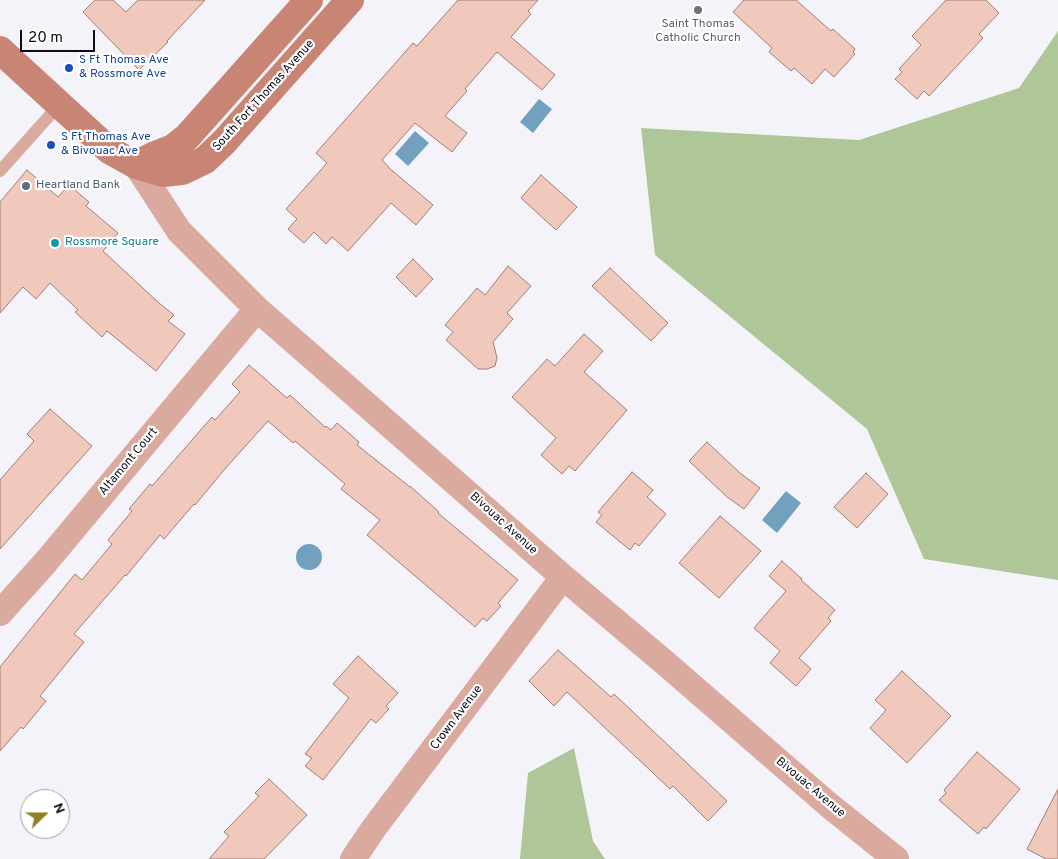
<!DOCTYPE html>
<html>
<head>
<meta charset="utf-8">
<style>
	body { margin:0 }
	#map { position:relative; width:1058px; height:859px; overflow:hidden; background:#f5f3fa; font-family:Overpass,sans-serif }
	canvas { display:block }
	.north { position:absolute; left:20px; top:789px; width:50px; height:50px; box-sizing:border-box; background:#fff; border:1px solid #9f9ea3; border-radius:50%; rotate:68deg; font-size:14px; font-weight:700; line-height:20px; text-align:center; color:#100c18 }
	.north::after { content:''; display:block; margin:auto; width:18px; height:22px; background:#937f26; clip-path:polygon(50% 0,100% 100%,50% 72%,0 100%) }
	.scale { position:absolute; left:20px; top:30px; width:75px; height:22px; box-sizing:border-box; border:2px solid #100c18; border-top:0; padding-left:6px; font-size:15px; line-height:18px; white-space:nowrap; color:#100c18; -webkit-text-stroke:4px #fff; paint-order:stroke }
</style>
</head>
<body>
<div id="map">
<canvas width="1058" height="859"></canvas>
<div class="north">N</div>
<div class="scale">20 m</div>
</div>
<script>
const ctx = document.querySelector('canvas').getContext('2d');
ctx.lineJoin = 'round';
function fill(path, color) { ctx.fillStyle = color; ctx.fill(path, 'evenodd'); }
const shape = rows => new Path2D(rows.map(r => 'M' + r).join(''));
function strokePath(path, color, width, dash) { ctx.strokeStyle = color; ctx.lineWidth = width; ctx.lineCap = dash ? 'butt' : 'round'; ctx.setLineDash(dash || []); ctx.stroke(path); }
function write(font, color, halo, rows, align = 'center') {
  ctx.font = font + ' Overpass,sans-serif'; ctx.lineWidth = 4.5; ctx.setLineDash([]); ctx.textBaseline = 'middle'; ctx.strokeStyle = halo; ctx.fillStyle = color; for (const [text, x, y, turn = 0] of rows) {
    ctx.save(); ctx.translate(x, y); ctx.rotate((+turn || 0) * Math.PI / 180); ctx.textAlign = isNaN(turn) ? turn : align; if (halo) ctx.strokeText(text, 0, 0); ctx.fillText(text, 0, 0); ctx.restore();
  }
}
const forest = shape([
	[1058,31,1058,580,924,559,867,429,655,255,641,128,859,140,1019,88],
	[574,748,593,841,605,859,520,859,528,773]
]);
const water = shape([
	[539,99,552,109,533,133,520,122],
	[415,131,429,143,408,166,395,154],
	[786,491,801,503,777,533,762,520],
	'296 557a13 13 0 1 1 26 0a13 13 0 1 1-26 0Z'
]);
const building = shape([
	[95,0,113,0,126,12,138,0,205,0,167,41,168,42,139,70,83,12,95,0],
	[458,0,538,0,528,11,531,14,511,37,555,75,542,90,497,52,465,89,467,91,445,116,467,133,452,152,415,123,382,160,388,166,388,167,433,205,416,225,391,203,348,251,332,237,326,244,314,232,304,243,288,229,297,219,286,209,327,163,316,153,413,43,417,46,458,0],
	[744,0,796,0,831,31,833,29,855,49,853,52,855,54,834,77,825,69,812,84,794,68,791,71,769,52,772,48,733,12,744,0],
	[946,0,986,0,999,13,979,34,983,38,929,96,924,91,917,99,895,79,902,72,899,69,921,45,912,36,946,0],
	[27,170,58,197,69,185,89,202,86,206,118,233,103,251,159,303,174,315,168,321,185,334,156,371,107,331,102,337,75,312,78,310,50,283,36,299,23,287,0,313,0,202,27,170],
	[541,175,577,207,556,230,521,198,541,175],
	[413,259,433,279,416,297,396,277,413,259],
	[508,266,531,286,507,313,513,319,493,342,497,358,495,366,487,369,478,369,446,340,453,332,445,325,477,288,485,295,508,266],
	[610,268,668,323,651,341,592,286,610,268],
	[584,334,603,351,584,372,627,410,575,471,569,466,562,474,541,455,556,438,512,397,547,359,555,366,584,334],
	[249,365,287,398,290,395,325,427,326,426,331,430,337,423,359,442,357,445,410,487,410,486,439,512,438,513,518,580,498,603,501,606,487,621,483,618,475,627,367,535,380,520,341,489,345,484,295,441,293,443,268,421,224,470,195,505,194,504,164,539,160,535,126,576,125,575,74,634,84,642,40,696,46,701,23,729,21,727,0,751,0,667,75,574,82,580,112,544,108,540,132,511,129,509,150,484,152,486,212,417,215,420,240,392,232,384,249,365],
	[50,409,92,446,0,549,0,480,34,441,27,434,50,409],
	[707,442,740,473,760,488,744,509,727,497,689,461,707,442],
	[632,472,653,490,647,497,666,514,639,546,635,543,630,550,596,522,602,515,598,512,632,472],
	[866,473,888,494,857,528,834,507,866,473],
	[720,516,761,551,719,598,679,563,720,516],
	[782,561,802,579,801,580,835,610,828,618,831,621,799,658,811,669,796,686,770,663,780,651,754,628,786,591,769,576,782,561],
	[558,650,611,697,614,694,727,801,708,821,673,786,670,789,567,692,554,706,529,681,558,650],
	[358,656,398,693,386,706,389,709,376,723,371,719,323,780,305,766,312,758,305,754,349,698,333,684,358,656],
	[902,671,951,716,907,763,870,728,886,710,875,700,902,671],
	[977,752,1020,789,986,829,984,827,978,834,939,800,946,793,944,790,977,752],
	[269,779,307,815,264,859,209,859,229,836,224,832,259,796,255,793,269,779],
	[1058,789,1058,859,1046,859,1027,849,1058,789]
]);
const service = shape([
	[0,171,59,105]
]);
const minor = shape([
	[136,165,179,231,257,309,311,356,563,577,664,662,830,806,896,859],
	[0,613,45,563,257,309],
	[353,859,374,828,563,577]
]);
const secondary = shape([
	[0,50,109,150,136,165,163,173,182,171,205,160,224,142,350,0],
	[136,165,155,155,173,148,187,137,309,0]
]);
const markers = [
	[698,10,5,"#6b7280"],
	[69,68,5,"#1a4fb4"],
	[51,145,5,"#1a4fb4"],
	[26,186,5,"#5c6f8a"],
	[55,243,5,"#0f9aa8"]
];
const worshipNames = [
	["Saint Thomas",698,25],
	["Catholic Church",698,39]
];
const transitNames = [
	["S Ft Thomas Ave",79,61],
	["& Rossmore Ave",79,75],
	["S Ft Thomas Ave",61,138],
	["& Bivouac Ave",61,152]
];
const streetNames = [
	["South Fort Thomas Avenue",264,96,-48],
	["Altamont Court",129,462,-50],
	["Bivouac Avenue",503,524,42],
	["Crown Avenue",457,718,-53],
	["Bivouac Avenue",810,788,40]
];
const serviceNames = [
	["Heartland Bank",36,186]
];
const cultureNames = [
	["Rossmore Square",65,243]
];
fill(forest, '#aec698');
fill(water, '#72a1c0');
fill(building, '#f1c8bc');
strokePath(building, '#a27d72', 1);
strokePath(service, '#d9aa9d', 12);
strokePath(minor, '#d9aa9d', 26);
strokePath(secondary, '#c88573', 28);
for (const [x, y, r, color] of markers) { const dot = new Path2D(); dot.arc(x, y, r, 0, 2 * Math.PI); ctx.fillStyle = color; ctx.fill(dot); strokePath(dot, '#fff', 2); }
write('12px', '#5b616d', '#fff', worshipNames);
write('12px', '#164399', '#fff', transitNames, 'left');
write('12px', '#100c18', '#fff', streetNames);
write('12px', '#4e5e75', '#fff', serviceNames, 'left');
write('12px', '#0d838f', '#fff', cultureNames, 'left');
</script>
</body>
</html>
